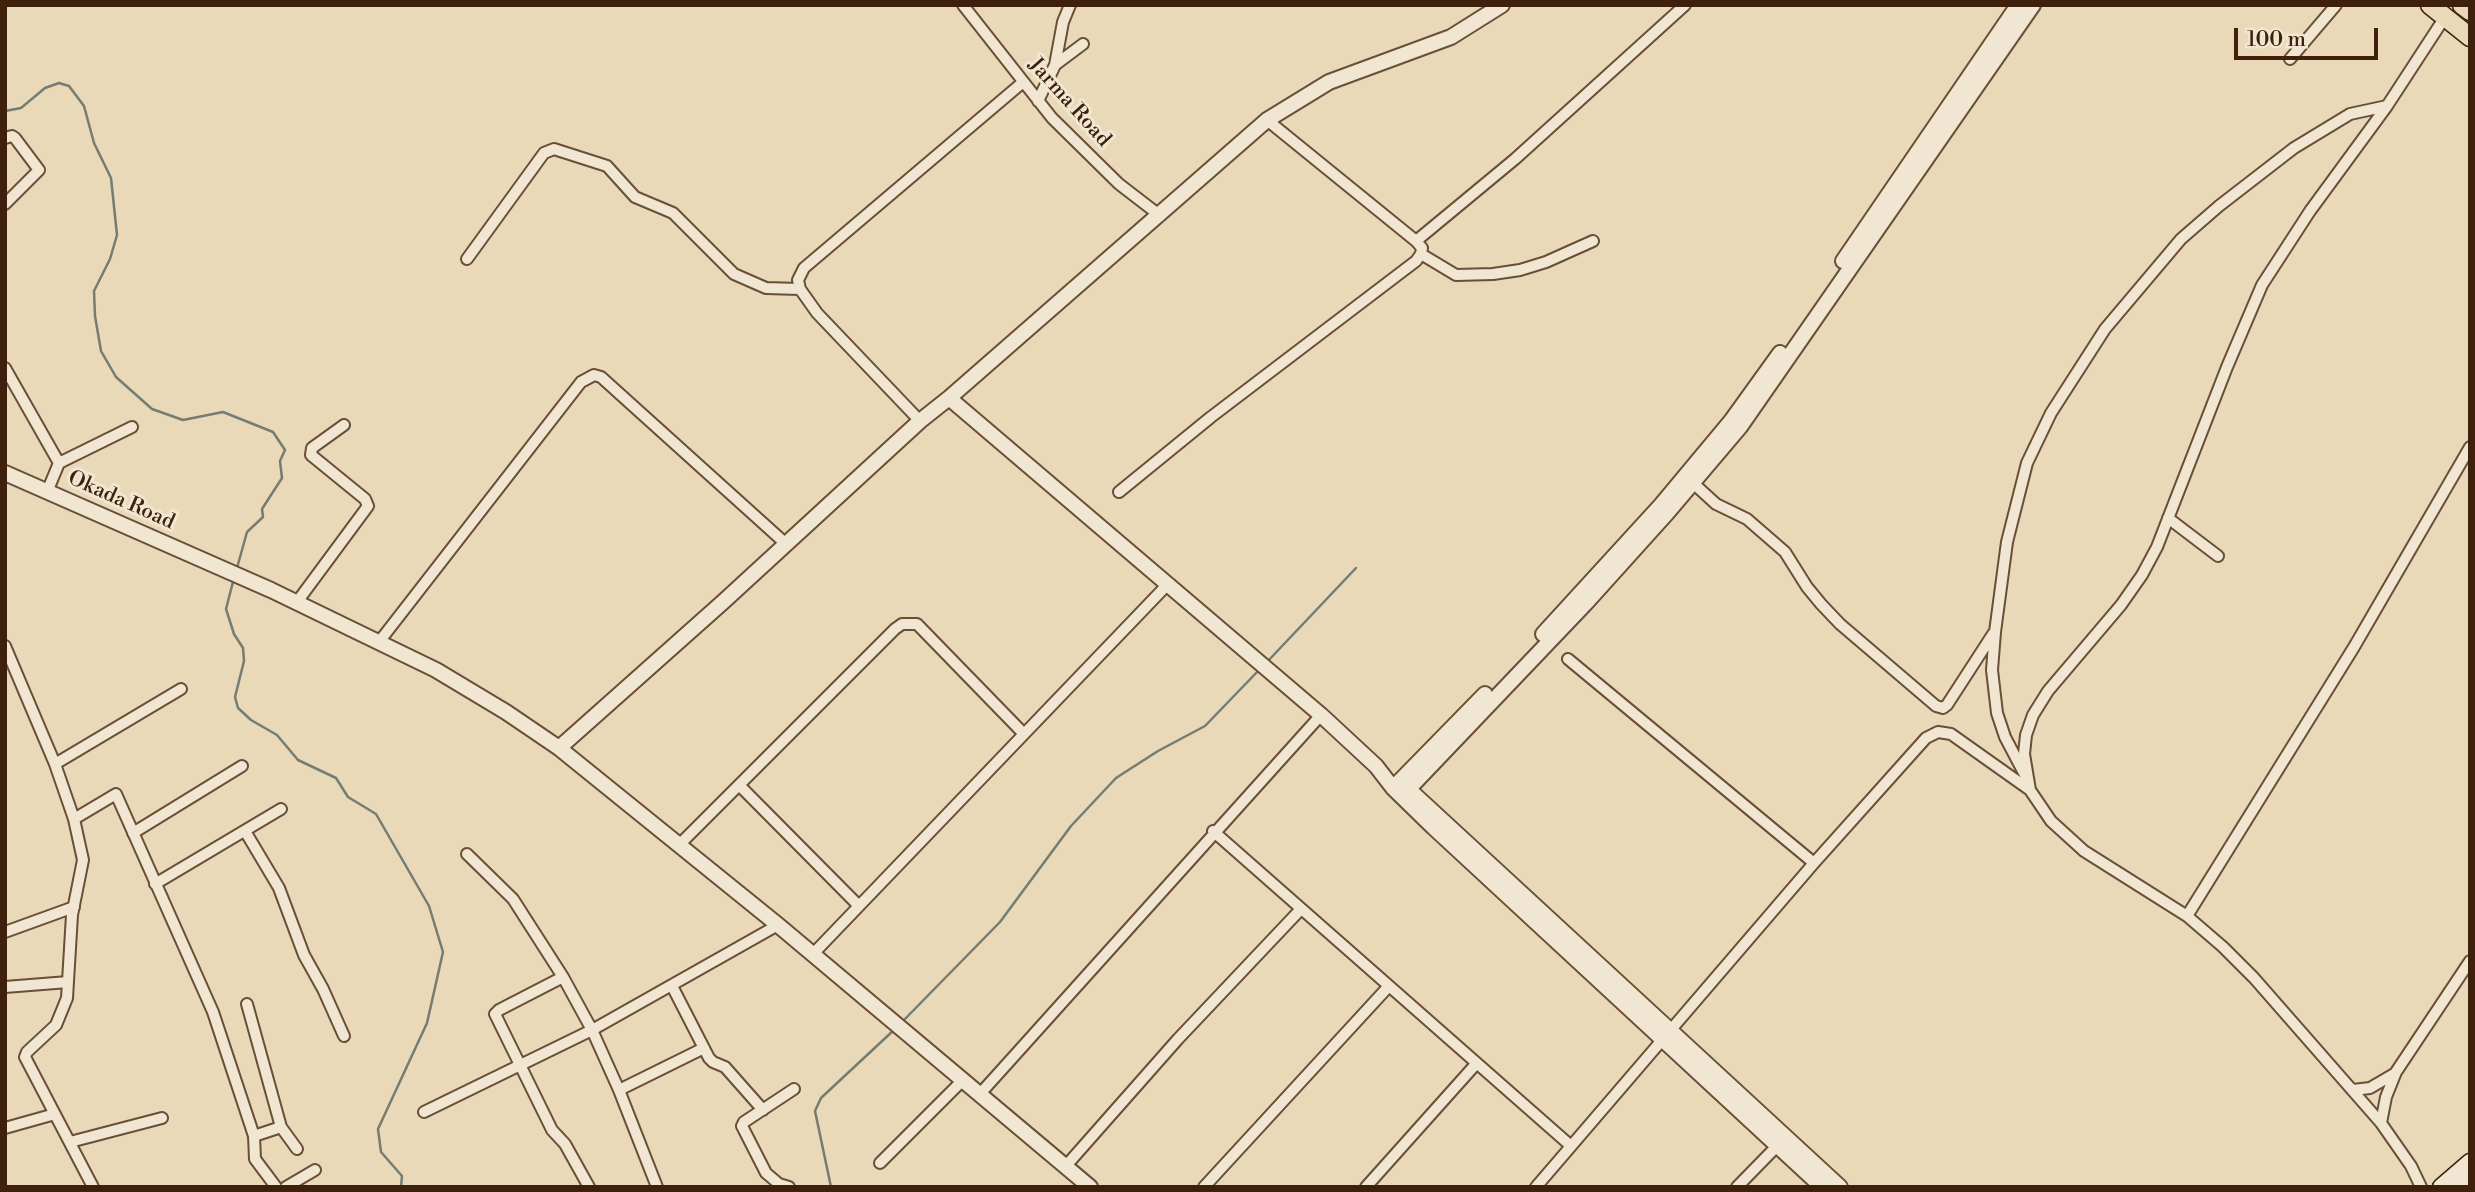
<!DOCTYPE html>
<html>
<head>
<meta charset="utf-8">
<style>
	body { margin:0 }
	#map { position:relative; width:2475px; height:1192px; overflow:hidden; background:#e9d9b8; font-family:"Libre Bodoni",serif }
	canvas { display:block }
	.frame { position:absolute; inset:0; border:7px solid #3e200d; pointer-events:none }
	.scale { position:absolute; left:2234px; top:28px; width:144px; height:32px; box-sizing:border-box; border:4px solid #3e200d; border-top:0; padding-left:9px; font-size:21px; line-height:24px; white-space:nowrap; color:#3e200d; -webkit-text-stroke:5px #f1e6d1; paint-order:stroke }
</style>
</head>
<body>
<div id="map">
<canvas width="2475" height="1192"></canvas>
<div class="frame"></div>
<div class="scale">100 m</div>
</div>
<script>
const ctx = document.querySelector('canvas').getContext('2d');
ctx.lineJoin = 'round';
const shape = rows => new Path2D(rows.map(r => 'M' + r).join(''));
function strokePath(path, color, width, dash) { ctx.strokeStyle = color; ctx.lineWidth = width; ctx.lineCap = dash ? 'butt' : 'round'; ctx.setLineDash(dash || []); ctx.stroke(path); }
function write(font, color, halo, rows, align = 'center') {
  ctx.font = font + ' "Libre Bodoni",serif'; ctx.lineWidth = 6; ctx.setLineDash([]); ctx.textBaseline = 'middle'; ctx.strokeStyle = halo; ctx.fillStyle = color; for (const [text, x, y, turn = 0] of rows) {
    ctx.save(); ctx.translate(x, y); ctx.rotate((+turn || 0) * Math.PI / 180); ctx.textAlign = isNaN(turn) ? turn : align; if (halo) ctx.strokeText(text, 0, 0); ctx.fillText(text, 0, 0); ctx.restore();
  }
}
const stream = shape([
	[5,111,21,108,45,88,59,83,69,86,84,106,94,143,111,178,117,235,110,259,94,291,95,316,101,351,116,377,152,409,183,420,223,412,273,432,285,450,280,461,282,478,262,509,263,517,247,532,237,568],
	[234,578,226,609,234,634,243,648,244,661,235,697,238,708,251,720,277,735,298,760,336,778,348,797,376,814,429,906,443,952,427,1023,378,1129,381,1152,402,1176,401,1187],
	[1267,662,1356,568],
	[902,1022,1000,922,1071,826,1116,778,1158,751,1205,726,1260,669],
	[831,1187,815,1111,821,1098,895,1029]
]);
const minor = shape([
	[963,5,1052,118,1119,184,1158,214],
	[2290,59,2336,5],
	[1055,65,1083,44],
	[1038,101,1055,65,1063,22,1070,5],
	[5,138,12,136,15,138,39,170,5,204],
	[1416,241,1515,159,1685,5],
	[1421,254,1456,275,1493,274,1520,270,1546,262,1593,241],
	[467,259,544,153,554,149,607,166,635,197,673,213,734,274,766,288,800,289],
	[5,368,59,463,47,492],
	[920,421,817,313,800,289,798,280,804,268,1022,83],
	[59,463,132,427],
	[1693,483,1716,504,1747,519,1785,552,1807,587,1821,604,1840,624,1936,706,1943,708,1947,705,1993,634],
	[1119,492,1211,417,1416,261,1421,254,1422,248,1416,241,1267,120],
	[2168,518,2218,556],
	[297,602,368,506,365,499,311,455,312,448,344,425],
	[379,642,581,382,594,375,601,377,785,543],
	[5,646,55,764,74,819,83,860,72,915,67,998,56,1025,27,1052,25,1057,93,1187],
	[1568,659,1814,863],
	[55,764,181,689],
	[2025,775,2005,737,1997,713,1992,670,1995,632,2007,542,2027,463,2051,413,2105,329,2181,239,2219,206,2294,148,2350,114,2387,106],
	[740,786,859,906],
	[74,819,116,794,213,1012,254,1136,255,1159,276,1187],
	[245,831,279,888,304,955,323,989,344,1036],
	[1213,831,1571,1146],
	[133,833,242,766],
	[679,845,895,629,902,624,917,624,1024,734],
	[467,854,513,899,563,977,592,1030,619,1090,657,1187],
	[155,884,281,809],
	[2187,916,2354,647,2470,447],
	[5,932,74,907],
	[812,955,1168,584],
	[563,977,499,1010,495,1014,552,1130,565,1144,589,1187],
	[672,986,709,1058,713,1062,725,1067,763,1110],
	[5,987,68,982],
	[247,1004,281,1127,297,1149],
	[619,1090,704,1048],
	[2353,1090,2370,1088,2394,1074],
	[979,1095,1321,715],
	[424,1112,592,1030,778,925],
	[2381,1123,2386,1097,2396,1072,2470,961],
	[5,1128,55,1114],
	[254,1136,281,1127],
	[70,1142,162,1118],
	[880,1163,962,1081],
	[1065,1167,1178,1039,1301,909],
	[286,1187,315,1170],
	[789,1187,779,1184,766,1173,742,1126,744,1122,794,1089],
	[1204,1187,1389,986],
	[1366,1187,1476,1064],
	[1536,1187,1814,863,1926,738,1938,732,1951,734,2030,790],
	[1737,1187,1778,1145],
	[2421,1187,2411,1166,2381,1123,2254,978,2223,947,2187,916,2084,851,2051,821,2030,790,2024,754,2026,735,2033,715,2048,691,2121,605,2142,575,2157,547,2227,367,2262,285,2310,211,2387,106,2445,17]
]);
const tertiary = shape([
	[1843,261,2018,5],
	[949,398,1321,715,1376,766,1393,788,1433,827,1822,1187],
	[5,473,271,590,436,670,506,712,559,748,778,925,1090,1187],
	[1543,634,1661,505,1731,421,1780,353],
	[559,748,723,602,920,421,949,398,1267,120,1329,82,1451,37,1502,5],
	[1403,784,1840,1187],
	[1393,788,1485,694],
	[1402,796,1586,603,1668,512,1740,427,2033,5]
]);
const secondary = shape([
	[2441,1187,2470,1162],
	[2459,1187,2470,1177]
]);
const primary = shape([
	[2430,5,2470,37],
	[2462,5,2470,11]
]);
const streetNames = [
	["Jarma Road",1069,103,48],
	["Okada Road",121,501,24]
];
strokePath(stream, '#757c72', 2.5);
strokePath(minor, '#694e38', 14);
strokePath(tertiary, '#694e38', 18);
strokePath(secondary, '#3e200d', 19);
strokePath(primary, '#3e200d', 21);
strokePath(minor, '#f1e6d1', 10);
strokePath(tertiary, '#f1e6d1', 14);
strokePath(secondary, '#f1e6d1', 16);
strokePath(primary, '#e9d9b8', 18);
write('21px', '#3e200d', '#f1e6d1', streetNames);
</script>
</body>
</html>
